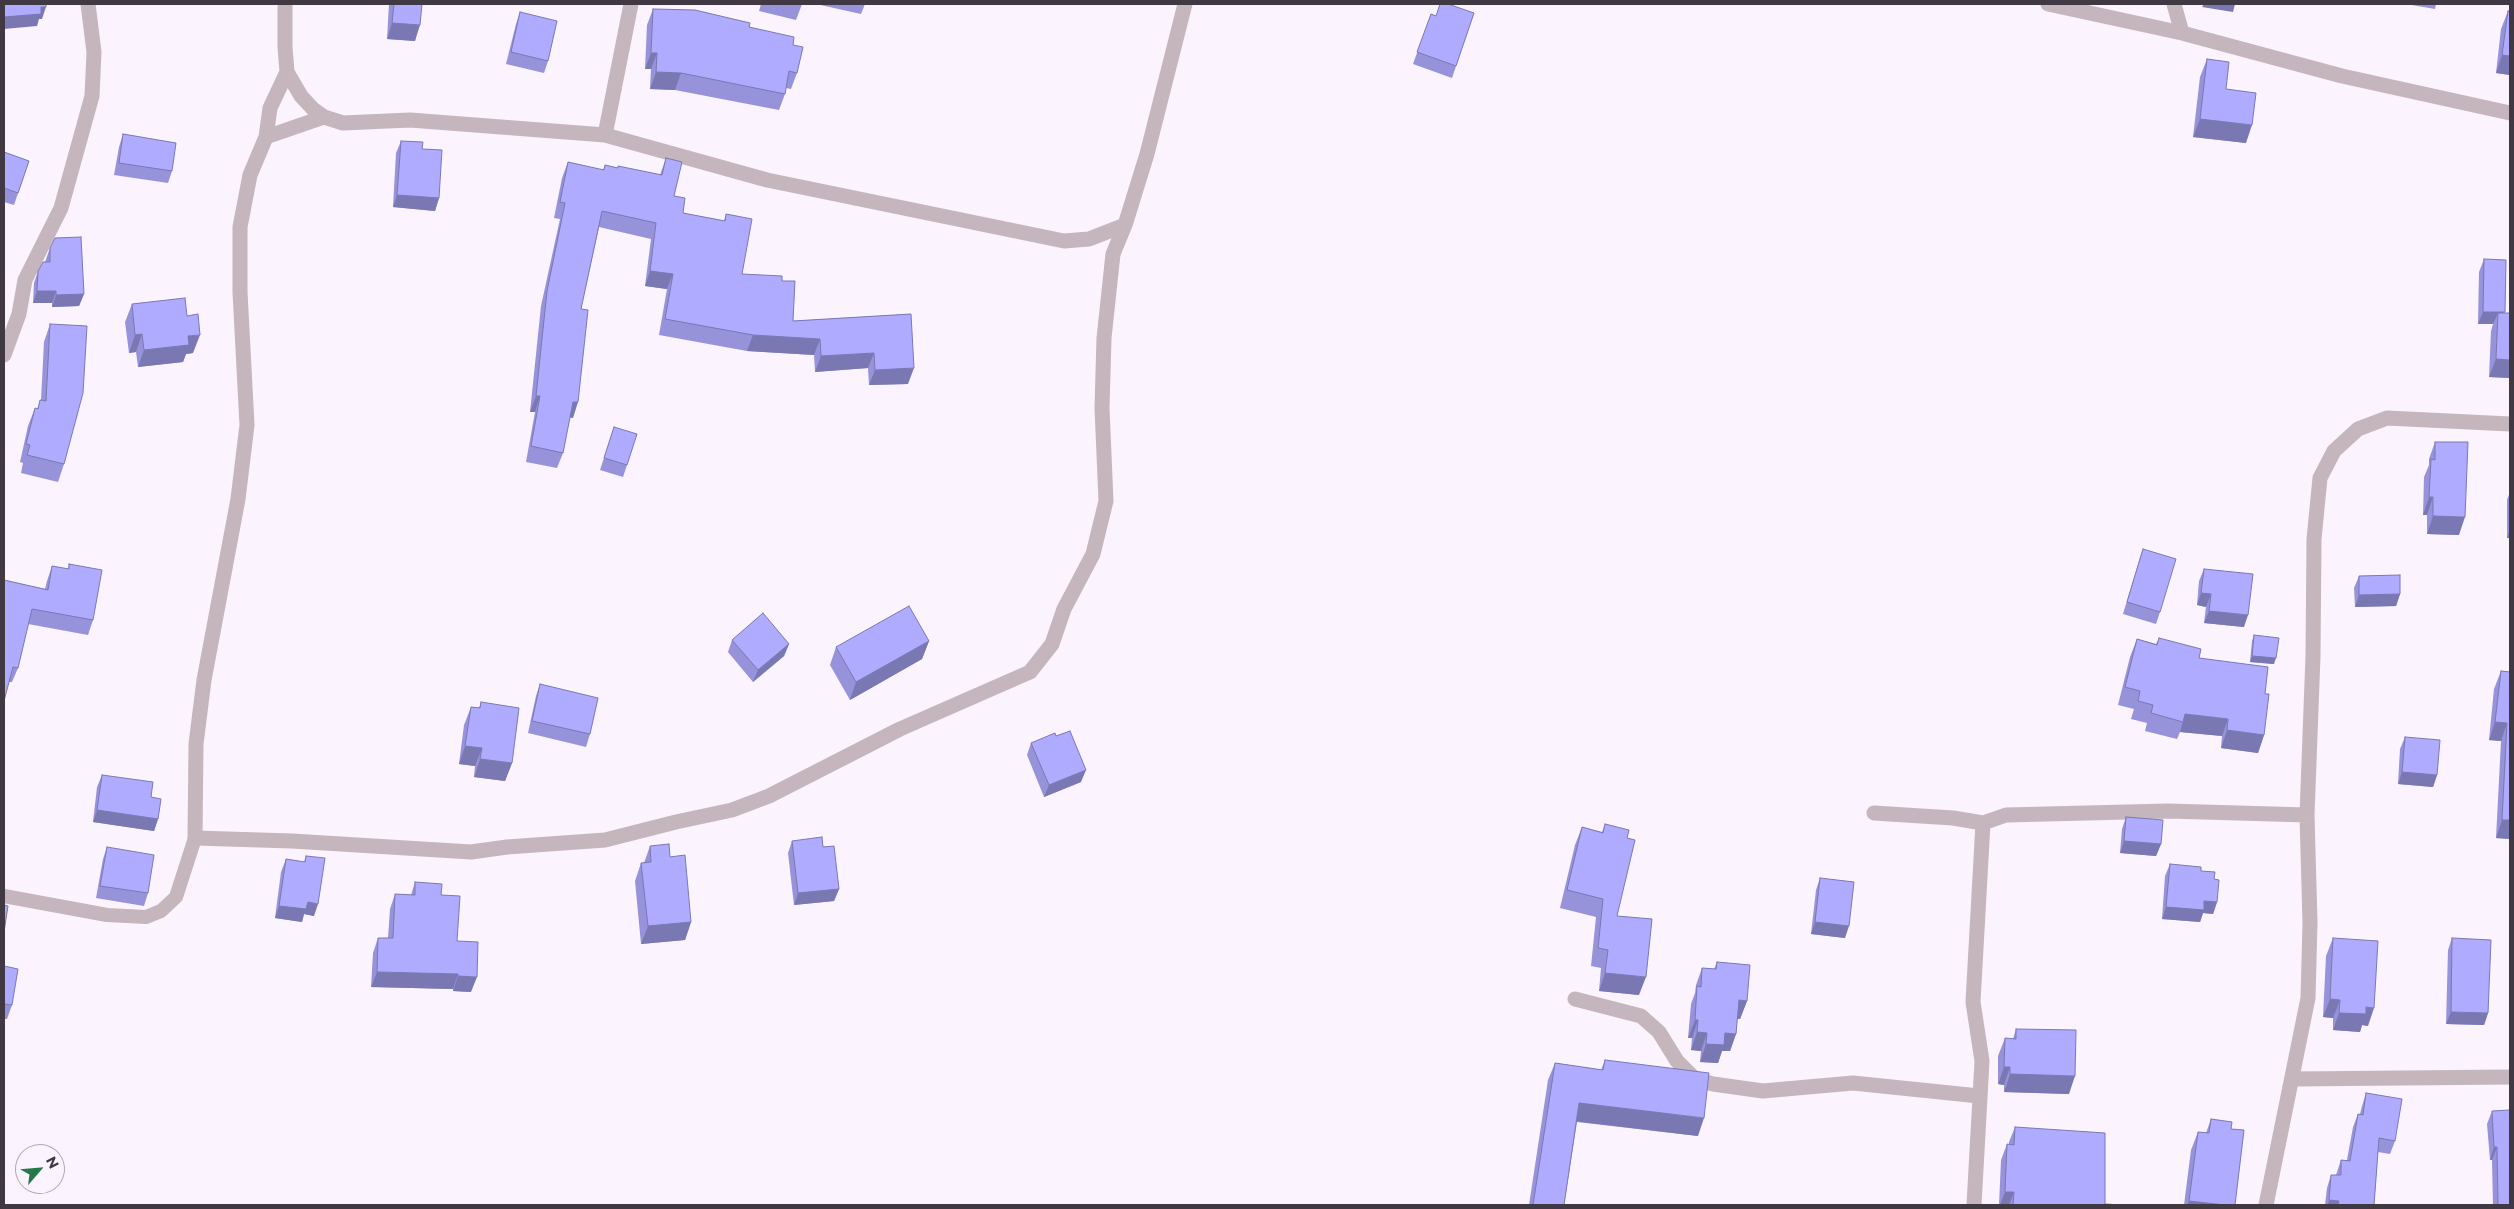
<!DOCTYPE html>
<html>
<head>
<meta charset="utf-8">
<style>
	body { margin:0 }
	#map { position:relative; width:2514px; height:1209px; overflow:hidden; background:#fbf3fd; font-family:Montserrat,sans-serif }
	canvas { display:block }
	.frame { position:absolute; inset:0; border:5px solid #403842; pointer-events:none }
	.north { position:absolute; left:15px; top:1144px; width:50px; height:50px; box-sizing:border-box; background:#fbf3fd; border:1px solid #b0a8b2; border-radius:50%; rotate:63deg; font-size:14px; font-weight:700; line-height:20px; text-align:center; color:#403842 }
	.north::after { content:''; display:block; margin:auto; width:18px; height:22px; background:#26784a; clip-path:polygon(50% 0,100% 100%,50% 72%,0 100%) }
</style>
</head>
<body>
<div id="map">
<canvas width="2514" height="1209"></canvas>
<div class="frame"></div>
<div class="north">N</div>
</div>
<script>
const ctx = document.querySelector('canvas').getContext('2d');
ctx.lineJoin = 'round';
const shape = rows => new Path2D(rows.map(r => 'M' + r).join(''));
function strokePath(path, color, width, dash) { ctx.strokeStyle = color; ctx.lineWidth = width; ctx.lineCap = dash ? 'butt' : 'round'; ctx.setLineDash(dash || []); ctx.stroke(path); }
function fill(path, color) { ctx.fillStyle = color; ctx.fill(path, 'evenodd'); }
const service = shape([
	[4,896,107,915,146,917,161,911,176,897,195,838]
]);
const minor = shape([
	[285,4,285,47,287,72,301,96,314,110,324,117,343,123,410,120,605,135,767,180,1064,241,1089,239,1125,225,1147,154,1185,4],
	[2048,4,2182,33,2342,76,2510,113],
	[2174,4,2182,33],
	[324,117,266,137,250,175,240,227,240,292,247,425,238,499,204,680,196,744,195,838,292,841,471,852,507,847,605,840,676,822,732,810,769,796,900,729,1030,672,1052,644,1064,609,1093,554,1106,501,1102,408,1104,338,1113,254,1125,225],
	[605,135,631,4],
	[266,137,270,108,287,72],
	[4,355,19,314,25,280,61,208,92,96,94,52,88,4],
	[1874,813,1953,818,1983,823,2006,815,2168,811,2307,815],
	[1575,999,1641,1016,1659,1032,1677,1061,1695,1079,1713,1084,1763,1091,1853,1083,1979,1096],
	[2293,1079,2510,1077],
	[1974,1205,1982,1061,1973,1002,1983,823],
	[2266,1205,2308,998,2310,923,2307,815,2313,656,2314,539,2320,478,2334,451,2358,429,2387,418,2510,424]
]);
const wall = shape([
	[389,4,422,4,415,41,387,39],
	[761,4,802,4,796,20,759,11],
	[816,4,865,4,861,14],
	[2406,4,2436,4,2435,9],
	[653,9,749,27,793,45,797,73,791,89,786,88,785,94,779,110,675,90,650,89,651,69,645,69,647,25],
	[2508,11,2510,11,2510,75,2496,73,2501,29],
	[520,12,548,61,544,73,506,64,516,24],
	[1474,13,1452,78,1413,64,1431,14,1436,16],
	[2207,59,2226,89,2246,143,2193,137,2200,77],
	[123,134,172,171,168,183,114,175,119,147],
	[401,141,422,149,439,198,435,211,393,207,396,153],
	[4,152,29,161,14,205,4,202],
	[666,158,674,196,683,213,724,221,726,214,742,274,782,281,793,321,911,314,908,384,869,385,868,368,815,372,814,355,747,351,659,335,667,289,645,286,651,239,599,227,581,309,573,418,570,417,563,453,557,468,526,462,535,412,530,412,541,306,560,219,554,218,562,178,568,162,603,170,605,165,618,168,660,175],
	[50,248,84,294,79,306,52,307,52,303,33,303,34,283,38,271,45,262],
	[2484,259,2505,313,2510,378,2489,377,2491,331,2493,324,2478,324,2479,272],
	[132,304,187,316,193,353,186,354,183,362,138,367,136,352,129,353,125,322],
	[50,324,64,464,58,482,21,473,23,463,20,462,28,426,35,408,37,409,41,400,44,342],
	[614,427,627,465,623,477,600,470],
	[2435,442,2459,535,2427,534,2427,515,2423,515,2424,477,2429,465,2429,459],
	[2510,492,2510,538,2507,538,2507,500],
	[2143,549,2160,612,2156,624,2123,614,2139,561],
	[69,564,93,620,88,635,28,624,18,668,12,682,9,682,4,580,45,589,47,581,52,566,68,569],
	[2204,569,2244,627,2204,623,2206,607,2197,605,2199,581],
	[2359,576,2400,594,2396,606,2355,607,2354,588],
	[2254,635,2274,664,2250,662,2252,641],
	[2159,638,2199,658,2265,694,2264,735,2258,753,2221,748,2222,736,2180,732,2177,739,2145,731,2147,723,2131,719,2134,709,2118,705,2130,657,2137,639,2156,644],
	[732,640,789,644,784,656,753,682,728,652],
	[929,641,922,659,850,700,830,665,836,647],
	[2501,671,2510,672,2510,839,2496,838,2501,741,2489,740,2494,689],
	[540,684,590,734,586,747,528,733,536,696],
	[481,702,512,763,505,781,474,777,475,766,459,764,464,725,471,707,479,708],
	[1056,736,1081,782,1044,797,1027,755,1031,743],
	[2405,737,2437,775,2433,787,2398,784,2400,749],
	[102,775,151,797,158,819,154,831,93,822,97,787],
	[2126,817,2161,844,2156,856,2120,853,2122,829],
	[1605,824,1627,838,1617,916,1639,995,1599,991,1601,968,1591,966,1596,917,1560,908,1575,845,1582,827,1602,832],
	[792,841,823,847,839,889,834,901,794,905,788,853],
	[650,846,691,922,685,940,641,944,635,881,641,863,644,863],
	[107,847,148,893,144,906,96,898,103,859],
	[306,856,314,916,304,914,302,922,275,918,281,872,286,859,304,862],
	[2170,864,2201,871,2214,879,2217,902,2213,914,2203,913,2200,922,2162,919,2165,876],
	[1820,878,1845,938,1811,934,1816,890],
	[415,882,441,895,457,941,471,992,453,991,453,989,371,987,373,953,378,938,388,938,390,909,395,894,411,895],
	[2333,938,2368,1026,2362,1025,2360,1032,2333,1030,2333,1018,2323,1017,2326,956],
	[2452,938,2488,1013,2484,1025,2446,1024,2448,950],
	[1717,962,1747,1001,1740,1019,1737,1019,1736,1034,1730,1051,1722,1051,1718,1063,1700,1062,1701,1051,1691,1050,1692,1038,1688,1038,1691,1004,1695,993,1696,985,1702,968,1714,969],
	[4,966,12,1005,7,1019,4,1019],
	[2016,1029,2069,1094,2004,1092,2004,1085,1998,1084,1998,1056,2005,1038,2013,1039],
	[1605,1060,1698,1136,1577,1122,1564,1205,1529,1205,1548,1080,1555,1063,1601,1070],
	[2366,1093,2395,1141,2390,1154,2378,1152,2374,1205,2325,1205,2327,1188,2331,1175,2336,1175,2341,1160,2347,1160,2353,1127,2358,1114,2360,1114,2362,1106],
	[2492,1111,2510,1205,2493,1205,2492,1160,2490,1160,2487,1124],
	[2211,1119,2231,1129,2235,1205,2184,1205,2191,1150,2198,1132,2206,1133],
	[2015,1127,2105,1204,2123,1205,1999,1205,2001,1160,2007,1144,2009,1144,2009,1142]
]);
const shadedWall = shape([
	[2204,4,2235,4,2233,12,2202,7],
	[41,7,46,7,42,19,39,19,37,26,4,29,4,17],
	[392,23,420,25,415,41,387,39],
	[651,53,657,53,651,69,645,69],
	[2502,55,2510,56,2510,75,2496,73],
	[656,72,681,73,675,90,650,89],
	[2200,119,2252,125,2246,143,2193,137],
	[397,195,439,198,435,211,393,207],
	[650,271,673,274,667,289,645,286],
	[37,291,56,291,52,303,33,303],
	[84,294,79,306,52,307,56,295],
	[2483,312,2505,312,2498,313,2493,324,2478,324],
	[142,334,136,352,129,353,135,335],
	[200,335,193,353,186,354,183,362,138,367,144,350,188,336],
	[753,335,820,339,814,355,747,351],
	[874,353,868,368,815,372,821,356],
	[2496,359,2510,360,2510,378,2489,377],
	[914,368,908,384,869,385,875,370],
	[536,396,540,396,535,412,530,412],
	[573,402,578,402,573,418,568,417],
	[2429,497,2433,497,2427,515,2423,515],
	[2433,516,2465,517,2459,535,2427,534],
	[2510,529,2510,538,2507,538],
	[2201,593,2211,594,2206,607,2197,605],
	[2400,594,2396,606,2355,607,2359,595],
	[2209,611,2248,615,2244,627,2204,623],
	[929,641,922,659,850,700,856,682],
	[789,644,784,656,753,682,758,670],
	[2252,656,2276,658,2274,664,2250,662],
	[2185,714,2228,719,2222,736,2180,732],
	[2495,722,2507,723,2501,741,2489,740],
	[2227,730,2264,735,2258,753,2221,748],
	[465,746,482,748,475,766,459,764],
	[480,759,512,763,505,781,474,777],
	[1086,770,1081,782,1044,797,1049,785],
	[2402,772,2437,775,2433,787,2398,784],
	[97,810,158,819,154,831,93,822],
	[2502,820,2510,820,2510,839,2496,838],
	[2124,841,2161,844,2156,856,2120,853],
	[839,889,834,901,794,905,798,893],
	[2204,901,2217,902,2213,914,2203,913,2200,922,2162,919,2166,907],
	[308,902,318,904,314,916,304,914,302,922,275,918,279,906],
	[691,922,685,940,641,944,648,926],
	[1815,922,1849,926,1845,938,1811,934],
	[377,972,458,974,453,989,371,987],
	[1605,973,1646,977,1639,995,1599,991],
	[458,976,477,977,471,992,453,991],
	[2330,999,2340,1000,2333,1018,2323,1017],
	[1739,1000,1747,1001,1740,1019,1732,1018],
	[2366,1007,2374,1008,2368,1026,2362,1025,2360,1032,2333,1030,2339,1013],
	[2451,1012,2488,1013,2484,1025,2446,1024],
	[1695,1020,1698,1020,1692,1038,1688,1038],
	[1697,1032,1707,1033,1701,1051,1691,1050],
	[1725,1033,1736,1034,1730,1051,1722,1051,1718,1063,1700,1062,1706,1044],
	[2004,1067,2010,1067,2004,1085,1998,1084],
	[2010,1074,2075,1076,2069,1094,2004,1092],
	[1579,1103,1704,1118,1698,1136,1573,1121],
	[2494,1147,2497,1147,2492,1160,2490,1160],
	[2005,1192,2014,1192,2009,1205,2000,1205],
	[2329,1200,2339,1201,2337,1205,2328,1205],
	[2189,1201,2225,1205,2187,1205]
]);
const building = shape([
	[4,4,46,4,46,7,41,7,41,14,4,17,4,4],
	[394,4,422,4,420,25,392,23,394,4],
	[1440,4,1448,4,1474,13,1456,66,1417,52,1431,14,1436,16,1440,4],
	[653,9,695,10,750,23,749,27,794,37,793,45,803,47,797,73,789,71,785,94,681,73,656,72,657,53,651,53,653,9],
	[2508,11,2510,11,2510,56,2502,55,2508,11],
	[520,12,557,21,548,61,511,52,520,12],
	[2207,59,2229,62,2226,89,2256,93,2252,125,2200,119,2207,59],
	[123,134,176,143,172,171,119,163,123,134],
	[401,141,423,142,422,149,442,150,439,198,397,195,401,141],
	[4,152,29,161,18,193,4,188,4,152],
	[666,158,682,162,674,196,685,198,683,213,725,221,726,214,752,219,742,274,782,276,782,281,795,281,793,321,911,314,914,368,875,370,874,353,821,356,820,339,753,335,665,319,673,274,650,271,656,223,602,211,581,309,588,310,578,402,573,402,563,453,531,446,540,396,536,396,547,291,565,203,560,202,568,162,604,170,605,165,618,168,618,166,662,175,666,158],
	[81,237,84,294,56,295,56,291,37,291,38,271,43,262,50,262,50,248,55,238,81,237],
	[2484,259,2506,260,2505,312,2483,312,2484,259],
	[185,298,187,316,198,314,200,335,188,336,189,345,144,350,142,334,135,335,132,304,185,298],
	[2498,313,2510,313,2510,360,2496,359,2498,313],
	[50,324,87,326,83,393,64,464,27,455,30,445,26,444,35,408,38,409,40,400,46,401,50,324],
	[614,427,637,434,627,465,604,458,614,427],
	[2435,442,2468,442,2465,517,2433,516,2433,497,2429,497,2431,459,2435,460,2435,442],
	[2143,549,2176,559,2160,612,2127,602,2143,549],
	[69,564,102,570,93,620,32,609,18,668,13,667,4,701,4,580,48,590,52,566,69,569,69,564],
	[2204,569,2253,574,2248,615,2209,611,2211,594,2201,593,2204,569],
	[2400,575,2400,594,2359,595,2359,576,2400,575],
	[909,606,929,641,856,682,836,647,909,606],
	[763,613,789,644,758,670,732,640,763,613],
	[2254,635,2279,638,2276,658,2252,656,2254,635],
	[2159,638,2201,649,2199,658,2268,667,2265,694,2269,694,2264,735,2227,730,2228,719,2185,714,2183,722,2151,713,2153,705,2138,701,2140,691,2125,687,2137,639,2157,645,2159,638],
	[2501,671,2510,672,2510,820,2502,820,2507,723,2495,722,2501,671],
	[540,684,598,698,590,734,532,721,540,684],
	[481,702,519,708,512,763,480,759,482,748,465,746,471,707,480,708,481,702],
	[1070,731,1086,770,1049,785,1031,743,1055,733,1056,736,1070,731],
	[2405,737,2440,740,2437,775,2402,772,2405,737],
	[102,775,153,782,151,797,161,799,158,819,97,810,102,775],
	[2126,817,2163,820,2161,844,2124,841,2126,817],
	[1605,824,1629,830,1627,838,1635,840,1617,916,1652,919,1646,977,1605,973,1608,950,1598,948,1603,899,1567,890,1582,827,1603,833,1605,824],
	[822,837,823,847,834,846,839,889,798,893,792,841,822,837],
	[669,844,670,857,685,855,691,922,648,926,641,863,651,862,650,846,669,844],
	[107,847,154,855,148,893,100,886,107,847],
	[306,856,325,858,318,904,308,902,306,909,279,906,286,859,305,862,306,856],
	[2170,864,2201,867,2201,871,2215,872,2214,879,2219,880,2217,902,2204,901,2204,910,2166,907,2170,864],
	[1820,878,1854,882,1849,926,1815,922,1820,878],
	[415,882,442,884,441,895,460,896,457,941,478,942,477,977,458,976,458,974,377,972,378,938,393,938,395,894,415,895,415,882],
	[4,905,8,906,4,932,4,905],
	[2333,938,2378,941,2374,1008,2366,1007,2366,1014,2339,1013,2340,1000,2330,999,2333,938],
	[2452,938,2491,940,2488,1013,2451,1012,2452,938],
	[1717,962,1750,965,1747,1001,1739,1000,1736,1034,1725,1033,1724,1045,1706,1044,1707,1033,1697,1032,1698,1020,1695,1020,1697,986,1701,987,1702,968,1716,969,1717,962],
	[4,966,18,969,12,1005,4,1004,4,966],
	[2016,1029,2076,1030,2075,1076,2010,1074,2010,1067,2004,1067,2005,1038,2016,1039,2016,1029],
	[1605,1060,1709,1073,1704,1118,1579,1103,1564,1205,1533,1205,1555,1063,1603,1070,1605,1060],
	[2366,1093,2402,1099,2395,1141,2379,1138,2374,1205,2338,1205,2339,1201,2329,1200,2331,1175,2341,1175,2341,1160,2350,1161,2358,1114,2363,1115,2366,1093],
	[2510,1110,2510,1205,2498,1205,2497,1147,2494,1147,2492,1111,2510,1110],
	[2211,1119,2232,1122,2231,1129,2244,1130,2235,1205,2225,1205,2189,1201,2198,1132,2209,1133,2211,1119],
	[2015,1127,2105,1133,2105,1204,2123,1205,2013,1205,2014,1192,2005,1192,2007,1144,2014,1145,2015,1127]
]);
strokePath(service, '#c4b6bc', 14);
strokePath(minor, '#c4b6bc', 15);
fill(wall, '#9693db');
fill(shadedWall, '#7a78b2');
fill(building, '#afabff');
strokePath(building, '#7a78b2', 1);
</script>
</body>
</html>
